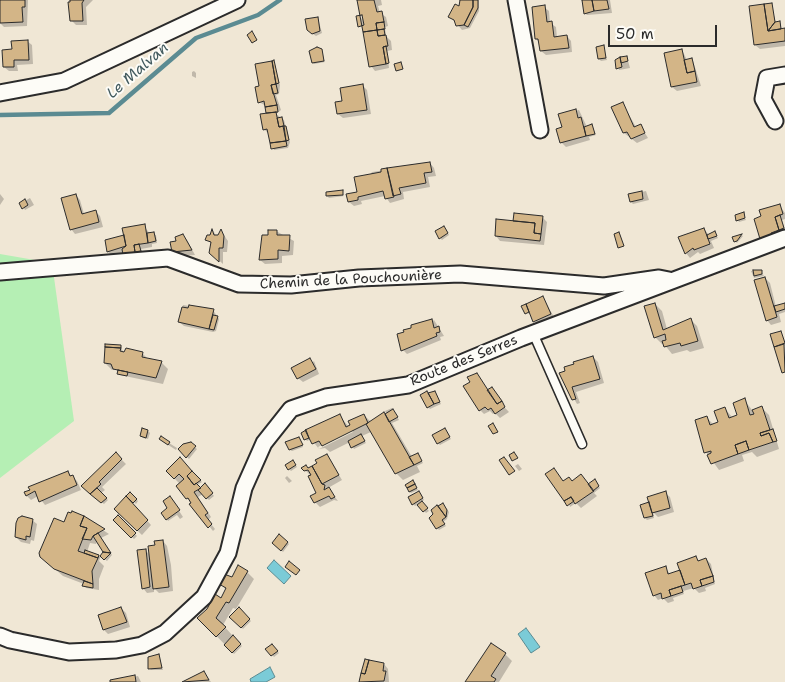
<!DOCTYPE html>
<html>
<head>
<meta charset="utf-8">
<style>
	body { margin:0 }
	#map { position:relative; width:785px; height:682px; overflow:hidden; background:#f0e7d5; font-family:"Shantell Sans",sans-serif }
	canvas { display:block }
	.scale { position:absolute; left:608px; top:25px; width:109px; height:22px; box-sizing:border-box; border:2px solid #2b2b2b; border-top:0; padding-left:6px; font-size:15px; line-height:18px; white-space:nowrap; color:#2b2b2b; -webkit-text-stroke:4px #fdfcf7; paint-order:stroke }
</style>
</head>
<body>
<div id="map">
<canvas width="785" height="682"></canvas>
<div class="scale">50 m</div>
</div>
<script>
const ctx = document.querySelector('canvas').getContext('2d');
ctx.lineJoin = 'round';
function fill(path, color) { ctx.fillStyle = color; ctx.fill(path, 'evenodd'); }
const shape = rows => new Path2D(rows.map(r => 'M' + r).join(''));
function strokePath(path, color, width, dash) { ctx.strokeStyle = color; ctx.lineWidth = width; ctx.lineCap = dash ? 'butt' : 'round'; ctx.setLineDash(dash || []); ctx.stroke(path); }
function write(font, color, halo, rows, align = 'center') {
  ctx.font = font + ' "Shantell Sans",sans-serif'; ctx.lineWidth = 4; ctx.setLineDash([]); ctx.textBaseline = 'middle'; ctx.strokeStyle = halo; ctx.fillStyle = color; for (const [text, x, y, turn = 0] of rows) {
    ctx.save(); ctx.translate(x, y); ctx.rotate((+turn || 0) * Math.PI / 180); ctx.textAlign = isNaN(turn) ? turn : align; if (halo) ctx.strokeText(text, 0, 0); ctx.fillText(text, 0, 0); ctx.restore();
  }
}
const green = shape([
	[0,254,52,263,74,421,0,478]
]);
const water = shape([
	[274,560,291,576,284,584,267,568,274,560],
	[526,628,540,647,531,653,518,634,526,628],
	[270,667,275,677,266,682,251,682,250,679,270,667]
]);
const shadow = shape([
	[0,0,28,0,27,26,4,27,0,23],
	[71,0,93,0,86,7,87,25,76,25,72,21],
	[359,0,381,0,382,5,378,6,380,13,386,17,388,26,385,27,386,36,391,41,392,50,387,51,389,68,375,71,371,66,365,27,359,26,362,17],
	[462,0,479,0,479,11,470,28,462,30,450,16,459,7],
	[588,0,610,0,612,13,587,15,585,13],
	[771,4,776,23,780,22,782,30,785,30,785,46,760,49,755,45],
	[544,7,549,11,550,23,556,27,557,38,567,36,571,41,572,52,546,55,541,51,540,43,536,39],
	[318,18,322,33,316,36,310,32],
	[27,41,32,45,33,64,17,65,18,71,9,71,4,67,13,51],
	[603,47,607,60,601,61,599,59],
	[321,50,325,62,314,64,312,62],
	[682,50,687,60,693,61,701,86,677,91,672,87,665,54],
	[627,57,630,68,619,70,617,59],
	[274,63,280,85,279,94,276,95,281,110,276,114,284,120,290,142,288,148,274,150,269,134,264,129,269,114,266,106,259,102,261,88],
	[194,71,196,73,196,78,192,76,192,72],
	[363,86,367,90,371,114,343,118,338,114,343,102],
	[622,103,636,127,640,125,648,138,637,143,624,133],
	[579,110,587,127,592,126,596,135,589,137,590,140,566,147,561,142,563,128,560,115],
	[430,163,434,168,436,176,428,177,430,187,403,192,404,199,390,203,385,196,361,201,362,204,354,206,349,202,358,193,372,172],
	[646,191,649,200,633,204,631,202,629,195],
	[342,192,344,196,329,198,327,196,327,193],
	[0,194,4,199,0,205],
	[76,195,80,200,84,214,95,211,100,216,103,227,75,234,71,229],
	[30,198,34,205,25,210,21,203],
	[779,205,785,213,785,219,782,220,785,230,766,243,761,238,763,217],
	[743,214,746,220,739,222,738,220],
	[542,217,547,222,544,245,500,241,496,236,514,222],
	[144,226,150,234,156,235,157,243,152,244,152,247,141,249,142,253,138,253,139,257,124,254,113,256,108,252,106,240,125,236],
	[446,229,449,235,442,240,440,238],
	[704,229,709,235,716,235,718,238,711,241,714,248,700,254,698,252,690,258,686,253,680,238],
	[213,230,218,240,221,231,228,241,227,252,223,252,223,264,211,253,212,245,207,238,211,236],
	[276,231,294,241,293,255,282,256,282,263,265,264,260,260,269,236],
	[741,235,743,236,737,243,733,238],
	[183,236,187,240,195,255,178,256,173,252],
	[751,271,761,271,764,276,754,278],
	[765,278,770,283,776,307,785,304,785,312,779,314,781,322,771,325,767,320],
	[543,297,555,319,538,326,531,314,526,313,523,306],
	[655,304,662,311,667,329,690,319,697,326,704,348,690,352,687,350,672,354,664,344,662,344,655,337],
	[183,305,213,310,219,319,216,331,213,332,184,326,179,322],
	[434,320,444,336,440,337,441,340,407,354,403,350],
	[785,345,784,346,785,373,775,347],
	[120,346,125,355,142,353,149,360,161,362,168,369,163,384,120,375,117,370,112,370,105,363],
	[593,357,598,362,604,383,576,392,580,403,577,404,560,374],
	[314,361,319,374,303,382,298,378],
	[476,374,488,390,509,412,500,418,495,413,493,414,490,411,484,414,480,410,472,382],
	[436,394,441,404,430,409,428,407],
	[744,400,753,411,762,408,769,415,779,449,757,457,752,452,742,455,744,461,719,470,706,452,706,417,714,425,720,423,725,409,733,418,739,416],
	[392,408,399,420,392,423,412,457,418,454,423,463,417,466,420,472,403,480,396,473,373,431,362,436,366,443,354,449,350,442,330,452,325,448,319,449,353,432,351,430,318,447,319,449,311,439,307,441,302,433,339,415,349,427,364,415,371,422,388,417,385,411],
	[148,431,150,433,148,439,143,438,141,436],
	[446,432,451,439,440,445,438,443],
	[162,441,169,443,177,448,176,450],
	[300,441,303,447,292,451,290,450],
	[191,444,197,449,189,459,179,449],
	[116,454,126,464,102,487,105,490,101,493,108,500,104,504,87,491],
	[327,455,342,480,328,488,338,501,334,500,320,507,315,502,318,493,311,476,303,468,308,469,319,464],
	[180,459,202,482,197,485,201,489,205,485,214,496,209,500,203,494,198,497,211,517,208,520,215,529,213,531,187,498,180,484,167,471],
	[295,464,297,467,291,471,289,469],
	[518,464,522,469,519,471,515,466],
	[67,472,77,481,81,490,45,505,38,496,31,500,27,496],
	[287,476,292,481,289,483,285,478],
	[413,482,418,490,411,493,410,492],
	[564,482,589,485,597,483,600,488,594,493,597,496,581,508,576,503,570,507],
	[130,493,138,501,136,504,128,496,126,497,151,525,142,535,115,509,127,496],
	[665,493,670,497,674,512,658,517,653,512,654,518,647,520,645,518,651,503],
	[421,494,424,500,421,502,429,511,426,513,418,504,415,506,413,504],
	[172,500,183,517,180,519,177,515,168,521,167,519],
	[443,504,449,512,447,519,443,522,446,526,439,530,430,518,435,515,432,511],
	[83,517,109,534,101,538,112,555,107,561,101,556,105,552,97,541,96,544,90,543,87,552,101,556,99,561,104,566,99,579,99,590,86,588,84,584,63,576,49,564,64,524],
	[118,517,137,536,134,539,114,520],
	[32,520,37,524,34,541,31,540,30,544,21,542,16,537],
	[280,536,289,544,283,552,274,543],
	[163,541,167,546,171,565,173,591,159,593,154,588,154,592,147,593,143,588,145,550,151,556,156,546],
	[696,558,700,562,706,559,711,564,715,584,705,588,706,591,699,593,694,588,683,591,684,594,673,598,674,601,668,603,663,598,658,600,654,595,665,568,671,575,681,571],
	[247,572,254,579,236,609,233,608,223,625,242,646,234,654,199,618,221,599,226,590,221,584],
	[121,608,126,613,130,627,108,634,104,630],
	[239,609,251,621,243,629,231,617],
	[272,646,279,653,274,657,267,649],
	[505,654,512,661,499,682,467,682],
	[158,656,163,670,151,670,149,668],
	[384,664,388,669,389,682,361,682,362,675],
	[204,673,211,682,185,682],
	[138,676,141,682,111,682,111,681]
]);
const stream = shape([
	[0,115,109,113,196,38,258,15,280,0]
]);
const building = shape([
	[0,0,25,0,25,7,22,7,23,22,0,23,0,0],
	[70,0,84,0,82,3,83,21,70,21,68,2,70,2,70,0],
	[357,0,374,0,377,12,382,11,384,22,376,23,377,30,363,32,357,0],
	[460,0,473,0,473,7,464,25,456,26,454,20,448,17,455,4,459,6,460,0],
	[473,0,478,0,478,8,468,27,464,25,473,7,473,0],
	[582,0,592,0,594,11,584,14,582,0],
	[592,0,607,0,609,9,594,11,592,0],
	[772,3,775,22,768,31,764,4,772,3],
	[764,4,768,31,785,28,785,41,754,45,749,6,764,4],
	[545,5,547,22,552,21,554,37,567,35,569,48,540,51,538,39,535,39,532,7,545,5],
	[362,15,364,25,358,27,356,16,362,15],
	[318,17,320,31,312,34,307,30,305,19,318,17],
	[780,21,781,29,768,31,775,22,780,21],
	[384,22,385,29,377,30,376,23,384,22],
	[384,29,385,35,378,36,377,30,384,29],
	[377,30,378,36,386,35,388,46,383,47,386,64,369,67,363,32,377,30],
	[252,31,257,40,252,43,247,35,252,31],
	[28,40,29,60,14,60,14,67,3,67,2,50,12,49,11,41,28,40],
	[604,45,606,58,598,59,596,47,604,45],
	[386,46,389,63,386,64,383,47,386,46],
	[317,47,322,49,324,61,312,63,309,51,317,47],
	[682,49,687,73,695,71,697,82,671,87,664,53,682,49],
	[627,56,628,61,621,63,620,57,627,56],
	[620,57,622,67,616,69,615,60,620,57],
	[692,58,695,71,687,73,684,60,692,58],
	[274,60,279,83,276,84,272,61,274,60],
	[272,61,276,84,271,85,277,105,265,107,264,101,258,103,255,87,259,86,255,64,272,61],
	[401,62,403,69,396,71,394,64,401,62],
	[276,84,278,93,273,94,271,85,276,84],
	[363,84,367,110,337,114,335,102,342,101,340,88,363,84],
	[623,102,634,127,641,124,645,133,631,139,627,132,623,133,611,107,623,102],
	[277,105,278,112,266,113,265,107,277,105],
	[576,109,578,118,581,117,586,136,560,143,556,129,562,127,558,114,576,109],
	[276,112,279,127,283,126,286,141,270,143,267,129,263,130,260,114,276,112],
	[282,117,284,126,279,127,277,118,282,117],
	[592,124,595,134,586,136,584,127,592,124],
	[284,126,286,126,289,140,286,141,284,126],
	[286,141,287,146,271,149,270,143,286,141],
	[430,162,432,172,424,173,426,183,399,188,401,194,393,196,387,168,430,162],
	[387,168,394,197,385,199,383,191,358,197,358,200,348,202,346,194,357,192,354,177,381,172,381,169,387,168],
	[343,190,343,195,326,196,326,192,343,190],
	[642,191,643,199,630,202,628,194,642,191],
	[76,194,82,214,96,210,99,222,70,230,61,198,76,194],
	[25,199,28,205,22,209,19,203,25,199],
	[780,204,783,214,775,217,779,230,771,233,772,236,760,239,754,219,761,216,759,210,780,204],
	[744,212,745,218,736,221,735,215,744,212],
	[514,213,543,216,541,234,534,233,535,223,513,221,514,213],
	[780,215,784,228,779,230,775,217,780,215],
	[496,219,535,223,534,233,541,234,540,241,495,236,496,219],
	[145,224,148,243,134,245,135,252,123,255,122,249,126,246,122,228,145,224],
	[444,226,448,233,439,239,435,231,444,226],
	[704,228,710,244,694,250,693,248,685,254,678,237,704,228],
	[212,229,214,235,218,235,221,229,224,236,223,248,219,248,219,262,209,253,211,242,205,240,207,235,210,235,212,229],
	[268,230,277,230,277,235,290,235,289,251,278,250,278,259,259,260,262,235,268,235,268,230],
	[715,231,717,236,708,239,707,235,715,231],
	[154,232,156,241,148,243,147,233,154,232],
	[619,232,624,246,618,248,614,234,619,232],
	[183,234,192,250,172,252,170,242,176,241,175,237,183,234],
	[742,234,737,241,734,242,732,237,742,234],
	[124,235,126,246,107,252,105,240,124,235],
	[139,244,141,251,135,252,134,245,139,244],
	[753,270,762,270,762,274,754,276,753,270],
	[765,277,777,317,766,321,754,280,765,277],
	[543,296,551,314,533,322,526,304,543,296],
	[655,303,663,330,691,318,698,341,681,346,680,343,664,347,662,341,666,340,665,334,654,338,644,306,655,303],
	[785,303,785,309,776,312,774,306,785,303],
	[526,304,529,312,525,314,521,306,526,304],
	[189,305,214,309,209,329,178,322,182,307,188,308,189,305],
	[213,315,218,316,214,330,209,329,213,315],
	[432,319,434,328,439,326,440,332,436,333,437,336,401,351,397,334,404,332,403,330,411,328,411,325,432,319],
	[781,331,785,343,774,347,770,334,781,331],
	[105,344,121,345,121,348,105,347,105,344],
	[784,344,785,372,782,373,774,347,784,344],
	[105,347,121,348,120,351,124,352,126,348,143,352,142,357,162,361,156,378,113,369,111,364,104,363,105,347],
	[593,356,600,379,572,387,576,399,572,400,559,373,565,371,564,367,574,364,573,362,593,356],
	[310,358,316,369,297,379,291,368,310,358],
	[118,370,128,372,127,376,117,374,118,370],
	[477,373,497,404,502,401,505,407,495,414,491,408,488,410,485,407,479,411,463,386,470,382,467,377,477,373],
	[492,387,502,401,497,404,487,390,492,387],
	[427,391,434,404,427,408,420,395,427,391],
	[435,391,440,402,434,404,428,393,435,391],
	[745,398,750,415,754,414,752,410,762,406,770,430,760,433,761,436,769,433,773,442,749,450,746,441,735,445,738,454,711,464,707,455,711,453,711,451,704,453,695,420,707,416,710,425,718,422,714,411,725,407,729,418,737,415,733,403,745,398],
	[393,409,398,417,389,422,385,414,393,409],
	[384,412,414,465,395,474,366,424,384,412],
	[340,414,346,427,350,425,348,421,364,414,368,423,322,446,319,441,312,444,305,430,340,414],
	[493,423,498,432,493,434,488,426,493,423],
	[142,428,148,430,146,438,140,436,142,428],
	[445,428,450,437,437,444,432,435,445,428],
	[773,429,777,441,773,442,769,433,761,436,760,433,773,429],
	[306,430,309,438,304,440,301,433,306,430],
	[361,434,365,441,351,448,348,441,361,434],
	[161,436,170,442,168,445,159,439,161,436],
	[299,437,303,445,289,450,285,442,299,437],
	[746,441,749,450,738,454,735,445,746,441],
	[191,442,196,446,186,458,178,449,183,444,191,442],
	[116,452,122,459,99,482,101,484,90,494,81,486,116,452],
	[514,452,518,458,512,461,509,455,514,452],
	[418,453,422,461,414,465,409,457,418,453],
	[327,454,339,475,322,484,312,466,317,463,315,460,327,454],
	[180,457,192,471,187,476,194,485,196,483,201,488,194,492,208,513,205,515,212,524,208,528,189,504,191,503,188,498,186,499,176,486,184,479,179,474,174,479,166,471,180,457],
	[504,457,515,471,509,475,499,460,504,457],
	[293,460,296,465,288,470,285,465,293,460],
	[306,465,308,468,312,466,322,484,325,485,324,490,329,487,335,497,331,499,329,496,314,503,310,496,316,493,308,476,311,475,308,470,304,471,301,468,306,465],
	[554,468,563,481,569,477,572,481,581,474,594,491,575,504,571,497,564,501,545,474,554,468],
	[68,471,70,476,73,475,77,485,39,502,35,491,26,496,24,492,30,490,28,487,68,471],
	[192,471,201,480,194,485,187,476,192,471],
	[595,479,599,486,593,491,588,484,595,479],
	[413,480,415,484,407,488,405,485,413,480],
	[205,483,213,493,206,499,198,490,205,483],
	[415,484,417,488,409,492,407,488,415,484],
	[97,488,107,498,101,503,90,494,97,488],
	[419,491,423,498,412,505,408,497,419,491],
	[666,491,670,508,652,513,647,497,666,491],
	[130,492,137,499,133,503,126,496,130,492],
	[126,496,148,520,137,531,114,509,126,496],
	[170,496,180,510,166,520,161,513,167,508,163,501,170,496],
	[571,497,574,501,567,506,564,501,571,497],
	[422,501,428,508,423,512,417,505,422,501],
	[649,502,653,516,644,518,640,505,649,502],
	[443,503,447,510,446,517,438,506,443,503],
	[437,505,446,517,442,520,445,524,436,529,429,518,433,514,431,510,437,505],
	[72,511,84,516,80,526,87,528,78,551,98,558,92,571,93,584,54,569,40,557,39,553,54,518,64,522,68,512,71,513,72,511],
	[118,515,136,533,131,538,113,520,118,515],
	[22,516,33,519,30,537,26,536,26,540,15,537,16,523,18,518,22,516],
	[84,516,105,529,93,536,91,540,82,539,87,528,80,526,84,516],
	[98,533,111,553,103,552,93,536,98,533],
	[279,534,288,542,281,551,272,543,279,534],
	[163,540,169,587,153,589,148,546,155,545,154,541,163,540],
	[146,549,150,587,142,589,137,550,146,549],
	[85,550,99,555,98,558,84,553,85,550],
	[103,552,111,553,104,560,100,556,103,552],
	[696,556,698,561,706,558,713,576,700,580,702,586,693,589,691,583,685,585,677,563,696,556],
	[289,561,300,570,296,575,285,567,289,561],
	[238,565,248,571,229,603,226,602,216,618,226,627,216,637,197,618,207,609,215,594,221,598,226,588,219,584,224,574,232,577,238,565],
	[666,566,668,574,680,570,685,585,669,590,671,596,662,599,661,593,653,596,645,573,666,566],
	[713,576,714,582,702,586,700,580,713,576],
	[84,581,93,584,93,588,82,586,84,581],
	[681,586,683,592,671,596,669,590,681,586],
	[121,607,127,622,103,630,98,615,121,607],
	[239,607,250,619,241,628,229,617,239,607],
	[233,635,241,644,232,653,224,645,233,635],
	[491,643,506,653,491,676,496,679,494,682,465,682,491,643],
	[272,644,278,651,271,656,265,649,272,644],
	[159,654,162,668,148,669,148,657,159,654],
	[365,659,369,660,365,674,361,673,365,659],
	[369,660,384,663,383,671,386,671,384,681,359,682,361,673,365,674,369,660],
	[204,671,209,680,182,682,204,671],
	[135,675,136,682,110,682,110,680,135,675]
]);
const service = shape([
	[533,333,582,444]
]);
const minor = shape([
	[516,0,540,130],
	[0,93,64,81,237,0],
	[775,121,763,99,767,78,785,75],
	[0,272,168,258,239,284,291,285,359,278,460,274,604,286,659,278,669,280],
	[0,636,10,640,69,652,116,650,142,645,165,633,204,597,228,553,244,488,264,443,291,409,326,397,408,385,521,338,785,238]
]);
const streetNames = [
	["Chemin de la Pouchounière",351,280,-3],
	["Route des Serres",464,361,-22]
];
const waterNames = [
	["Le Malvan",138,71,-41]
];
fill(green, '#b5efb4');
fill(water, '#7bcbd7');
strokePath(water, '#5b8b92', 1);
fill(shadow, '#0003');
strokePath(stream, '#5b8b92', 4.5);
fill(building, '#d3b587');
strokePath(building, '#2b2b2b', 1);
strokePath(service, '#2b2b2b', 11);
strokePath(minor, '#2b2b2b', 19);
strokePath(service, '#fdfcf7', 8);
strokePath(minor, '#fdfcf7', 15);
write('14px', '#2b2b2b', '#fdfcf7', streetNames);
write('italic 15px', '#435b5f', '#fdfcf7', waterNames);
</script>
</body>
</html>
